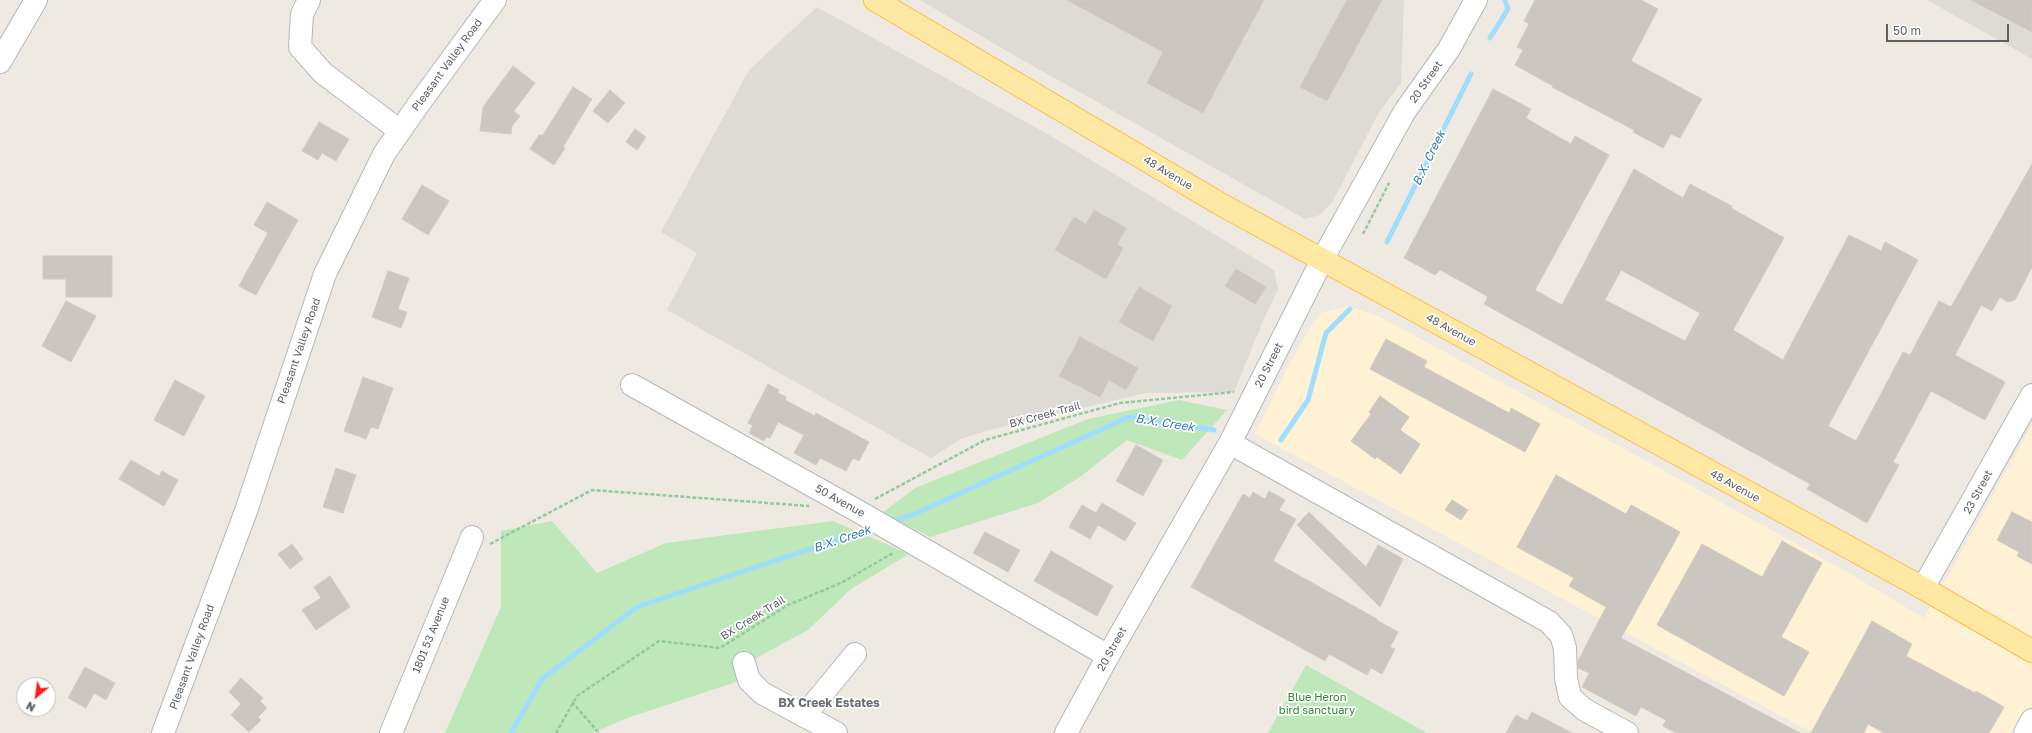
<!DOCTYPE html>
<html>
<head>
<meta charset="utf-8">
<style>
	body { margin:0 }
	#map { position:relative; width:2032px; height:733px; overflow:hidden; background:#eeeae1; font-family:"Golos Text",sans-serif }
	canvas { display:block }
	.north { position:absolute; left:16px; top:677px; width:40px; height:40px; box-sizing:border-box; background:#fff; border:1px solid #bdbfc1; border-radius:50%; rotate:209deg; font-size:11px; font-weight:700; line-height:16px; text-align:center; color:#595f63 }
	.north::after { content:''; display:block; margin:auto; width:14px; height:18px; background:#f81d1f; clip-path:polygon(50% 0,100% 100%,50% 72%,0 100%) }
	.scale { position:absolute; left:1886px; top:24px; width:123px; height:18px; box-sizing:border-box; border:2px solid #595f63; border-top:0; padding-left:5px; font-size:12px; line-height:14px; white-space:nowrap; color:#595f63; -webkit-text-stroke:3px #fff; paint-order:stroke }
</style>
</head>
<body>
<div id="map">
<canvas width="2032" height="733"></canvas>
<div class="north">N</div>
<div class="scale">50 m</div>
</div>
<script>
const ctx = document.querySelector('canvas').getContext('2d');
ctx.lineJoin = 'round';
function fill(path, color) { ctx.fillStyle = color; ctx.fill(path, 'evenodd'); }
const shape = rows => new Path2D(rows.map(r => 'M' + r).join(''));
function strokePath(path, color, width, dash) { ctx.strokeStyle = color; ctx.lineWidth = width; ctx.lineCap = dash ? 'butt' : 'round'; ctx.setLineDash(dash || []); ctx.stroke(path); }
function write(font, color, halo, rows, align = 'center') {
  ctx.font = font + ' "Golos Text",sans-serif'; ctx.lineWidth = 3.5; ctx.setLineDash([]); ctx.textBaseline = 'middle'; ctx.strokeStyle = halo; ctx.fillStyle = color; for (const [text, x, y, turn = 0] of rows) {
    ctx.save(); ctx.translate(x, y); ctx.rotate((+turn || 0) * Math.PI / 180); ctx.textAlign = isNaN(turn) ? turn : align; if (halo) ctx.strokeText(text, 0, 0); ctx.fillText(text, 0, 0); ctx.restore();
  }
}
const commercial = shape([
	[1349,306,1378,316,1639,457,1847,572,1924,618,2032,425,2032,733,1813,733,1255,434,1287,369,1312,324,1322,313]
]);
const industrial = shape([
	[920,0,1404,0,1401,83,1378,114,1333,201,1320,215,1305,219,1010,53],
	[1927,0,2032,0,2032,59],
	[817,7,1051,136,1274,270,1278,289,1263,321,1234,392,1146,393,989,430,961,439,931,458,667,310,697,253,661,232,749,70]
]);
const green = shape([
	[1179,400,1227,410,1182,460,1127,440,1080,477,1038,503,930,537,882,513,915,488,1088,419],
	[552,521,597,573,666,543,833,521,909,554,851,589,808,630,758,657,736,682,627,718,593,733,445,733,501,607,501,531],
	[1306,665,1427,733,1268,733]
]);
const stream = shape([
	[1490,38,1508,9,1505,0],
	[1387,242,1471,74],
	[1281,440,1308,400,1326,333,1350,309],
	[890,522,912,515,1129,417,1214,430],
	[511,733,542,679,637,607,873,528]
]);
const building = shape([
	[1067,0,1264,0,1203,113,1147,83,1163,52,1067,0],
	[1347,0,1382,0,1327,101,1300,87,1347,0],
	[1535,0,1641,0,1658,9,1631,61,1702,99,1680,138,1671,134,1663,148,1633,132,1634,130,1552,87,1553,86,1515,65,1523,50,1517,47,1529,24,1524,21,1535,0],
	[1971,0,2032,0,2032,32,1971,0],
	[513,66,535,83,514,111,520,116,512,126,511,134,480,131,483,107,513,66],
	[573,87,592,99,563,147,565,148,554,165,530,149,539,135,543,135,573,87],
	[1493,89,1531,109,1526,118,1541,127,1571,144,1575,136,1609,155,1535,290,1562,305,1634,169,1683,198,1690,184,1732,206,1731,208,1784,238,1733,330,1783,360,1849,235,1881,251,1885,242,1918,260,1828,426,1856,441,1903,352,1910,355,1939,301,1951,307,2032,164,2032,267,2015,300,2008,302,2000,297,1992,311,1981,305,1955,355,2005,382,1985,420,1931,391,1893,462,1899,465,1867,523,1807,489,1810,484,1484,304,1488,297,1473,288,1440,270,1435,275,1404,258,1493,89],
	[1621,270,1700,313,1685,341,1605,300,1621,270],
	[610,90,625,103,608,123,593,111,610,90],
	[319,122,349,139,336,161,322,153,318,160,302,151,319,122],
	[635,129,646,137,637,150,626,142,635,129],
	[422,185,449,201,428,235,402,219,422,185],
	[267,202,298,220,256,295,239,286,268,233,254,225,267,202],
	[1094,210,1126,228,1117,244,1123,248,1106,279,1055,250,1074,217,1086,224,1094,210],
	[43,256,112,256,112,297,66,297,66,279,43,279,43,256],
	[1236,269,1266,287,1255,304,1225,286,1236,269],
	[388,271,409,278,398,309,407,312,401,328,372,317,388,271],
	[1139,287,1172,306,1153,341,1119,322,1139,287],
	[66,301,96,316,71,362,42,346,66,301],
	[1080,337,1138,368,1126,390,1109,380,1100,397,1059,376,1080,337],
	[1386,339,1427,361,1424,367,1509,413,1511,408,1540,424,1525,452,1370,369,1386,339],
	[363,377,393,388,378,429,371,427,366,439,344,431,363,377],
	[175,380,205,396,184,436,154,420,175,380],
	[768,384,779,390,778,393,786,397,785,400,815,416,816,413,869,442,859,461,853,458,846,471,820,458,816,465,794,453,804,435,778,422,770,438,766,437,764,441,749,433,753,425,748,423,768,384],
	[1380,396,1409,417,1400,430,1420,444,1401,474,1377,457,1375,459,1351,441,1371,414,1369,412,1380,396],
	[1136,445,1163,460,1143,496,1116,481,1136,445],
	[131,460,159,476,162,471,178,480,164,506,119,479,131,460],
	[336,468,356,475,343,513,323,507,336,468],
	[1556,475,1626,514,1631,505,1680,532,1621,638,1800,733,1676,733,1663,726,1666,720,1641,707,1636,716,1582,687,1589,673,1578,668,1578,661,1606,607,1569,586,1574,578,1517,547,1556,475],
	[1269,491,1285,500,1279,510,1296,519,1273,561,1377,619,1377,620,1398,632,1390,647,1395,649,1382,674,1371,668,1367,675,1329,654,1325,661,1191,587,1243,494,1250,498,1253,492,1265,499,1269,491],
	[1452,500,1468,510,1461,520,1445,510,1452,500],
	[1102,503,1136,523,1125,541,1098,525,1090,539,1069,527,1082,505,1096,513,1102,503],
	[1309,512,1366,567,1378,545,1403,559,1380,607,1297,525,1309,512],
	[2012,512,2032,522,2032,564,2017,556,2019,552,1997,540,2012,512],
	[985,532,1020,550,1008,572,973,553,985,532],
	[1782,541,1822,563,1781,637,1809,652,1784,696,1657,625,1702,544,1762,577,1782,541],
	[292,544,303,559,290,569,278,554,292,544],
	[1051,551,1113,586,1097,616,1034,581,1051,551],
	[330,576,350,607,316,630,302,610,321,598,314,587,330,576],
	[1872,621,1912,644,1906,656,1975,693,1976,691,2004,707,1989,733,1884,733,1868,724,1864,733,1811,733,1872,621],
	[85,667,115,683,106,700,94,693,86,708,68,698,85,667],
	[241,678,263,698,260,701,267,708,258,717,261,720,249,732,231,715,241,704,229,692,241,678],
	[1532,712,1572,733,1506,733,1516,715,1527,721,1532,712]
]);
const path = shape([
	[1363,234,1389,183],
	[875,499,985,440,1120,403,1234,392],
	[490,544,592,490,809,506],
	[572,702,599,733],
	[556,733,577,696,659,641,720,648,788,605,841,583,893,553]
]);
const minor = shape([
	[309,0,302,14,300,47,323,73,400,131],
	[0,62,36,0],
	[632,385,856,510,1108,656],
	[1230,443,1549,622,1561,635,1565,648,1566,678,1570,697,1585,710,1627,733],
	[1923,588,2032,395],
	[744,663,749,680,762,693,836,733],
	[804,716,855,654],
	[163,733,246,511,325,274,384,154,418,105,495,0],
	[391,733,472,537],
	[1066,733,1108,656,1230,443,1322,260,1405,111,1449,49,1476,0],
	[2025,733,2032,720]
]);
const major = shape([
	[875,0,1222,205,1923,588,2032,651]
]);
const streetNames = [
	["Pleasant Valley Road",447,65,-54],
	["20 Street",1426,82,-55],
	["48 Avenue",1168,173,31],
	["48 Avenue",1451,330,29],
	["Pleasant Valley Road",299,351,-71],
	["20 Street",1269,365,-63],
	["BX Creek Trail",1045,415,-15],
	["48 Avenue",1735,486,29],
	["23 Street",1978,492,-61],
	["50 Avenue",840,501,29],
	["BX Creek Trail",753,618,-32],
	["1801 53 Avenue",431,635,-68],
	["20 Street",1112,649,-61],
	["Pleasant Valley Road",192,657,-70]
];
const parkNames = [
	["Blue Heron",1317,698],
	["bird sanctuary",1317,711]
];
const waterNames = [
	["B.X. Creek",1429,158,-64],
	["B.X. Creek",1165,423,9],
	["B.X. Creek",842,539,-19]
];
const neighbourhoodNames = [
	["BX Creek Estates",829,703]
];
fill(commercial, '#fff1d4');
fill(industrial, '#dedbd5');
fill(green, '#bee8ba');
strokePath(stream, '#9fdeff', 5);
fill(building, '#cbc7c0');
strokePath(building, '#d3cbbe', 1);
strokePath(minor, '#b4b8bd', 24);
strokePath(major, '#fdbb4a', 24);
strokePath(path, '#93ca9d', 2.5, [4, 2]);
strokePath(minor, '#fff', 22);
strokePath(major, '#ffe8a4', 22);
write('11px', '#595f63', '#fff', streetNames);
write('11px', '#31872e', '#fff', parkNames);
write('italic 12px', '#327ab0', '#fff', waterNames);
write('bold 12px', '#6a7175', '#fff', neighbourhoodNames);
</script>
</body>
</html>
